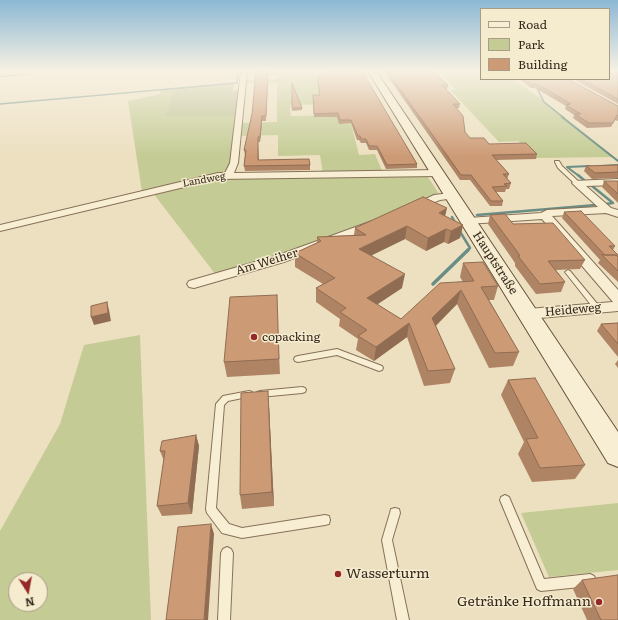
<!DOCTYPE html>
<html>
<head>
<meta charset="utf-8">
<style>
	body { margin:0 }
	#map { position:relative; width:618px; height:620px; overflow:hidden; background:#ede0c0; font-family:Literata,serif }
	canvas { display:block }
	.legend { position:absolute; left:480px; top:8px; width:130px; height:72px; box-sizing:border-box; background:#f5ebcf; border:1px solid #a99d87; margin:0; padding:5px 7px; list-style:none; font-size:12px; color:#36291c }
	.legend li { display:flex; align-items:center; gap:8px; height:20px }
	.legend b { width:20px; border:1px solid #a99d87 }
	.north { position:absolute; left:8px; top:572px; width:40px; height:40px; box-sizing:border-box; background:#f5ebcf; border:1px solid #a99d87; border-radius:50%; rotate:169deg; font-size:11px; font-weight:700; line-height:16px; text-align:center; color:#36291c }
	.north::after { content:''; display:block; margin:auto; width:14px; height:18px; background:#952928; clip-path:polygon(50% 0,100% 100%,50% 72%,0 100%) }
</style>
</head>
<body>
<div id="map">
<canvas width="618" height="620"></canvas>
<ul class="legend">
<li><b style="height:5px;background:#f8eed3"></b>Road</li>
<li><b style="height:11px;background:#c4cb94"></b>Park</li>
<li><b style="height:11px;background:#cc9a75"></b>Building</li>
</ul>
<div class="north">N</div>
</div>
<script>
const ctx = document.querySelector('canvas').getContext('2d');
ctx.lineJoin = 'round';
function fill(path, color) { ctx.fillStyle = color; ctx.fill(path, 'evenodd'); }
const shape = rows => new Path2D(rows.map(r => 'M' + r).join(''));
function strokePath(path, color, width, dash) { ctx.strokeStyle = color; ctx.lineWidth = width; ctx.lineCap = dash ? 'butt' : 'round'; ctx.setLineDash(dash || []); ctx.stroke(path); }
function write(font, color, halo, rows, align = 'center') {
  ctx.font = font + ' Literata,serif'; ctx.lineWidth = 3; ctx.setLineDash([]); ctx.textBaseline = 'middle'; ctx.strokeStyle = halo; ctx.fillStyle = color; for (const [text, x, y, turn = 0] of rows) {
    ctx.save(); ctx.translate(x, y); ctx.rotate((+turn || 0) * Math.PI / 180); ctx.textAlign = isNaN(turn) ? turn : align; if (halo) ctx.strokeText(text, 0, 0); ctx.fillText(text, 0, 0); ctx.restore();
  }
}
const green = shape([
	[246,71,314,71,318,83,322,83,340,104,290,105,291,116,349,115,359,155,375,154,383,173,323,174,320,155,278,156,278,135,240,136,241,123,277,122,277,83,245,83,246,80,276,79,277,75,244,76],
	[438,71,481,71,481,79,513,79,543,100,614,157,536,158,518,141,499,142,450,90,456,90],
	[234,82,234,84,190,88,237,113,233,163,228,176,392,175,396,177,428,177,439,194,329,239,216,275,153,193,142,192,128,101,160,94,161,89],
	[140,335,151,620,0,620,0,531,60,424,84,345],
	[16,580,40,580,40,604,16,604],
	[618,503,618,570,549,577,521,513]
]);
const cemetery = shape([
	[234,84,233,91,240,90,236,116,166,116,174,89]
]);
const streamFar3 = shape([
	[536,86,544,102,564,118],
	[0,104,237,83,238,71]
]);
const streamFar2 = shape([
	[562,117,618,161],
	[600,166,618,165],
	[579,176,567,167,590,166]
]);
const streamFar1 = shape([
	[578,175,584,180],
	[592,186,613,203,605,204],
	[477,215,596,205],
	[452,217,456,224],
	[459,230,470,248,467,251]
]);
const stream = shape([
	[433,284,468,250]
]);
const service = shape([
	[555,161,559,161,562,166,579,182,579,184,575,184,558,168,555,162,555,161],
	[568,270,570,271,599,306,600,308,599,310,595,310,565,272,568,270],
	[337,349,382,366,383,368,382,370,379,371,337,355,298,362,295,361,294,359,295,357,298,356,337,349],
	[302,387,305,388,306,390,305,392,302,393,260,397,257,396,256,394,257,392,260,391,302,387],
	[249,391,252,392,253,394,252,396,228,401,224,405,216,508,229,524,242,528,325,515,329,516,330,520,329,524,325,525,242,538,222,533,207,513,206,509,216,404,223,396,249,391],
	[505,495,509,497,544,579,590,574,594,576,596,580,594,584,590,586,541,591,537,589,500,500,501,497,505,495],
	[395,508,399,509,400,513,392,540,409,620,397,620,382,540,390,513,391,509,395,508],
	[227,547,231,549,233,553,230,620,218,620,221,553,223,549,227,547]
]);
const minor = shape([
	[241,71,247,71,238,163,234,173,437,170,442,173,437,176,218,179,0,231,0,225,218,173,225,173,230,163,241,71],
	[618,179,618,185,586,186,611,208,618,210,618,217,606,213,552,216,618,290,618,311,528,319,523,317,521,314,523,311,528,309,613,302,542,219,468,224,463,221,468,218,541,213,547,210,598,207,574,185,572,183,574,181,618,179],
	[451,193,455,194,456,196,455,198,440,200,414,210,409,207,434,195,451,193],
	[372,221,376,222,378,224,376,226,284,262,194,288,189,287,187,284,189,281,276,256,372,221]
]);
const secondary = shape([
	[0,71,30,71,26,74,0,76,0,71],
	[368,71,376,71,618,432,618,467,608,463,368,71]
]);
const wall = shape([
	[323,71,362,71,417,164,417,168,386,169,377,150,369,150,366,143,361,143,359,140,357,140,351,123,339,124,337,117,314,117,313,95,319,95,317,76,324,76],
	[384,71,433,71,448,85,447,89,446,89,460,104,459,108,457,108,465,132,470,138,489,144,537,154,536,159,496,160,509,174,507,179,511,183,509,189,506,189,505,192,496,192,503,201,502,206,490,206,470,180,460,180],
	[618,71,618,104,573,79,609,79],
	[266,74,268,78,266,121,262,121,260,142,258,142,259,160,310,165,310,170,245,171,244,166,245,155,244,150,252,114],
	[519,79,568,79,618,106,618,121,615,120,611,127,587,128,573,118,574,115,565,109,566,106,535,88,531,88],
	[292,83,302,108,302,110,292,111],
	[618,165,618,178,592,179,584,171,586,166],
	[604,181,618,181,618,203,602,187],
	[564,212,615,246,613,250,618,255,617,256,618,257,618,282,598,263,600,260,562,218],
	[490,215,513,224,585,260,580,269,556,270,565,282,561,292,536,294,515,266,515,263,513,260,488,224],
	[445,216,463,225,460,238,448,244,444,242,426,251,405,239,372,255,402,288,377,304,401,319,463,282,460,277,463,263,498,286,494,300,489,300,519,352,513,366,489,368,457,304,436,326,455,369,450,383,424,386,407,337,374,361,356,350,358,339,339,326,340,319,316,302,316,288,323,284,295,267,295,253,317,243,317,237,354,235,355,228],
	[277,309,280,374,227,377,224,362],
	[618,323,618,357,597,331,601,324],
	[618,360,618,368,615,364],
	[508,380,585,465,575,479,532,482,518,454,524,442,501,395],
	[269,406,274,506,242,509,240,495],
	[196,435,199,446,192,514,162,516,157,506,164,461,160,451],
	[582,580,618,620,587,620,573,589]
]);
const shadedWall = shape([
	[262,116,262,121,260,142,260,137],
	[447,208,444,221,439,213],
	[463,225,460,238,448,244,451,231],
	[407,226,405,239,358,262,359,249],
	[446,229,444,242,426,251,428,238],
	[405,274,402,288,366,312,367,298],
	[461,290,457,304,429,332,432,318],
	[107,302,109,310,111,321,94,325,91,317],
	[409,323,407,337,374,361,376,347],
	[268,391,269,406,274,506,272,492],
	[196,435,199,446,192,514,188,503],
	[211,524,214,534,208,620,204,620]
]);
const building = shape([
	[256,71,266,71,266,74,268,74,266,116,262,116,260,137,258,137,258,160,309,159,310,165,244,166,246,150,244,150,252,114,256,71],
	[324,71,362,71,417,164,387,165,377,146,369,146,366,139,361,139,360,136,358,136,351,120,340,120,338,113,314,114,313,95,320,95,317,76,325,76,324,71],
	[387,71,433,71,448,85,442,85,460,104,453,104,463,116,465,132,470,138,484,138,489,144,526,143,537,154,492,155,509,174,503,174,511,183,504,184,507,186,492,187,503,201,491,201,471,175,461,175,387,71],
	[609,71,618,71,618,99,581,79,609,79,609,71],
	[525,79,568,79,618,106,618,116,617,115,613,123,589,123,575,114,581,114,566,105,571,104,537,84,532,84,525,79],
	[292,83,302,108,292,108,292,83],
	[618,165,618,172,595,173,586,166,618,165],
	[604,181,618,181,618,194,604,181],
	[423,197,447,208,439,213,463,225,451,231,446,229,428,238,407,226,359,249,405,274,367,298,401,319,440,283,474,281,463,263,483,262,498,286,481,287,519,352,495,353,461,290,432,318,455,369,428,371,409,323,376,347,358,336,367,330,340,312,346,308,316,288,335,278,295,253,321,241,317,237,366,235,355,228,423,197],
	[581,211,615,246,609,246,618,255,605,255,564,212,581,211],
	[505,214,513,224,553,223,585,260,548,261,565,282,540,284,518,256,520,256,516,250,490,215,505,214],
	[602,255,616,255,618,257,618,271,602,255],
	[277,295,279,359,224,362,230,297,277,295],
	[107,302,108,313,91,317,91,306,107,302],
	[618,323,618,344,601,324,618,323],
	[535,378,585,465,540,468,526,439,538,438,508,380,535,378],
	[268,391,272,492,240,495,241,393,268,391],
	[196,435,188,503,157,506,165,451,160,451,162,441,196,435],
	[211,524,204,620,166,620,178,527,211,524],
	[618,575,618,620,601,620,582,580,618,575]
]);
const markers = [
	[254,337,4,"#952928"],
	[338,574,4,"#952928"],
	[599,602,4,"#952928"]
];
const farStreetnames = [
	["Landweg",204,180,-10]
];
const streetNames = [
	["Am Weiher",267,262,-17],
	["Hauptstraße",495,263,57],
	["Heideweg",573,310,-5]
];
const poiNames = [
	["copacking",262,337]
];
const nearPoinames = [
	["Wasserturm",346,574],
	["Getränke Hoffmann",591,602,"right"]
];
fill(green, '#c4cb94');
fill(cemetery, '#bac093');
strokePath(streamFar3, '#6a8d85', 1.5);
strokePath(streamFar2, '#6a8d85', 2);
strokePath(streamFar1, '#6a8d85', 2.5);
strokePath(stream, '#6a8d85', 3.5);
strokePath(service, '#867158', 2);
strokePath(minor, '#867158', 2);
strokePath(secondary, '#68523b', 2);
fill(service, '#f8eed3');
fill(minor, '#f8eed3');
fill(secondary, '#f8eed3');
fill(wall, '#af8465');
fill(shadedWall, '#8f6c52');
fill(building, '#cc9a75');
strokePath(building, '#8f6c52', 1);
const sky = ctx.createLinearGradient(0, 0, 0, 157);
sky.addColorStop(0, '#8cb8d4');
sky.addColorStop(0.45, '#f7f1e3');
sky.addColorStop(1, '#f7f1e300');
ctx.fillStyle = sky;
ctx.fillRect(0, 0, 618, 157);
for (const [x, y, r, color] of markers) { const dot = new Path2D(); dot.arc(x, y, r, 0, 2 * Math.PI); ctx.fillStyle = color; ctx.fill(dot); strokePath(dot, '#f5ebcf', 1.5); }
write('10px', '#36291c', '#f5ebcf', farStreetnames);
write('12px', '#36291c', '#f5ebcf', streetNames);
write('12px', '#36291c', '#f5ebcf', poiNames, 'left');
write('14px', '#36291c', '#f5ebcf', nearPoinames, 'left');
</script>
</body>
</html>
